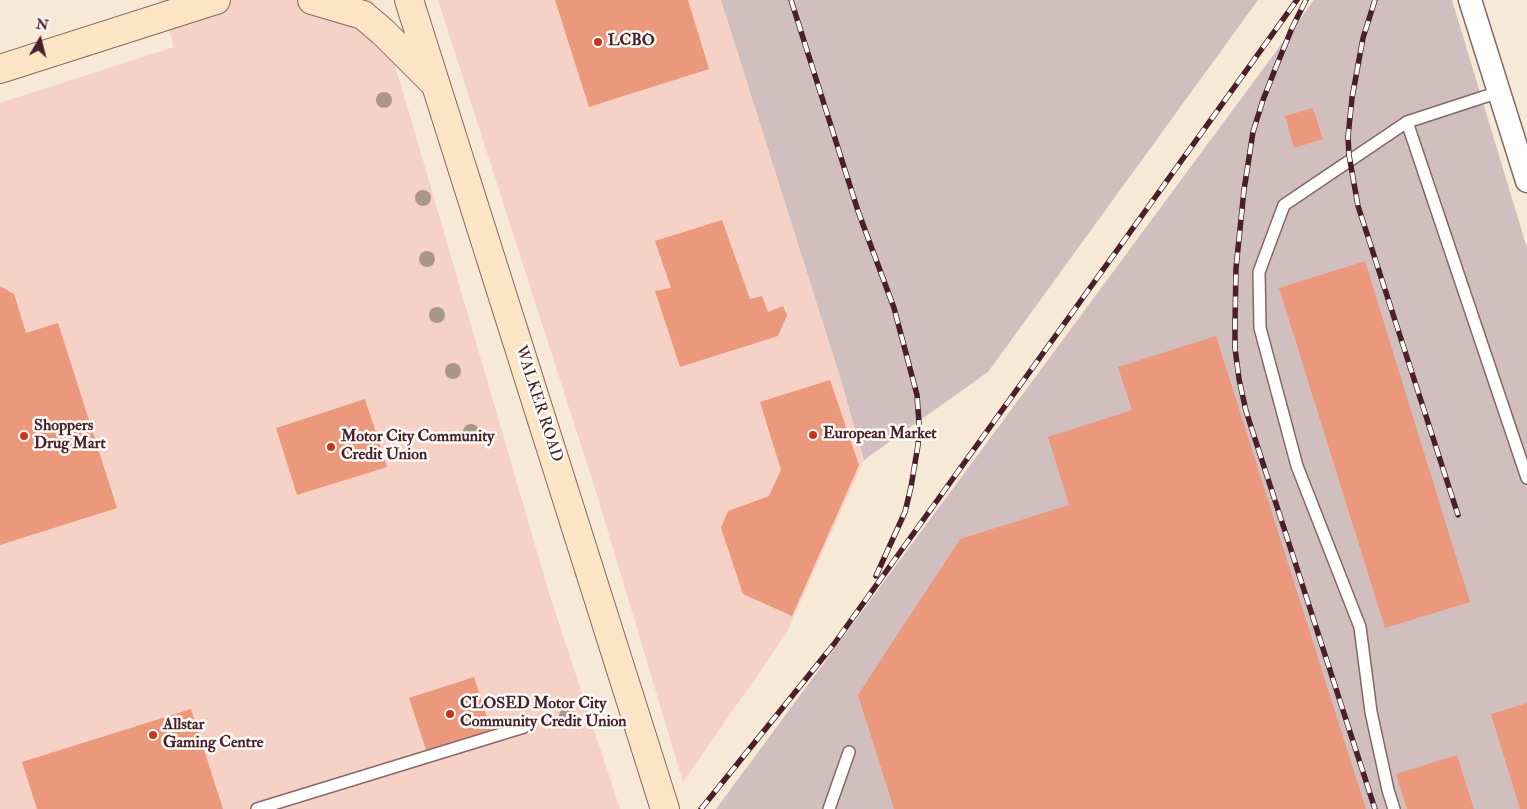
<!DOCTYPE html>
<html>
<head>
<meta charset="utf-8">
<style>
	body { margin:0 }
	#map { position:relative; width:1527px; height:809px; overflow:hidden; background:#f6e9d5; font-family:"IM FELL Double Pica",serif }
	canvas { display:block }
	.north { position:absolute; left:15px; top:15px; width:50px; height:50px; -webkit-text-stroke:4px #fdfcf7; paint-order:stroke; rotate:8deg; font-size:14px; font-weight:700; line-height:20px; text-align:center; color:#4a1f2b }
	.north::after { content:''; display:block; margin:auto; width:18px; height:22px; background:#4a1f2b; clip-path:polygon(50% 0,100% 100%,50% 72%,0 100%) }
</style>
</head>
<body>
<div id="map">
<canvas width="1527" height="809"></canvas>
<div class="north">N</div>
</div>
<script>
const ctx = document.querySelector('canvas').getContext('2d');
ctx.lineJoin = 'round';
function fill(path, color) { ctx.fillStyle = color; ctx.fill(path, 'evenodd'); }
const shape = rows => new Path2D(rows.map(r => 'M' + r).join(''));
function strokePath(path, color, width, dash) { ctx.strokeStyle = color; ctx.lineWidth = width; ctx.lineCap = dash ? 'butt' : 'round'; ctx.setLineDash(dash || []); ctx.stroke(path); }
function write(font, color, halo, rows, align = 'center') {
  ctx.font = font + ' "IM FELL Double Pica",serif'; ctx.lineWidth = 5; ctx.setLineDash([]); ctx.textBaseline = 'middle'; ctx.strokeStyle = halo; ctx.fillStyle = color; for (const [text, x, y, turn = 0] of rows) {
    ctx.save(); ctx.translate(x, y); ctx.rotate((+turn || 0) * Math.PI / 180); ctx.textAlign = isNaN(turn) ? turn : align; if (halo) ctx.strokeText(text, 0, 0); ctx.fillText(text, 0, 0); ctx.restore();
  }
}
const built = shape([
	[159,0,373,0,401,85,549,593,620,809,0,809,0,103,174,47],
	[438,0,721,0,840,377,864,460,786,634,683,782,598,498]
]);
const industrial = shape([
	[721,0,1258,0,988,372,864,460,840,377],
	[1314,0,1452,0,1527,248,1527,809,716,809]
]);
const building = shape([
	[555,0,688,0,709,69,589,107],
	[1313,108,1323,139,1294,148,1285,116],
	[722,220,750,299,762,296,768,312,783,306,787,315,778,336,680,367,655,291,671,288,655,241],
	[1365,261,1470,602,1385,628,1279,288],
	[0,286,14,294,26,333,58,323,117,508,0,545],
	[1216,336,1366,809,894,809,858,695,960,539,1069,505,1048,437,1132,410,1118,367],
	[830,380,859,465,792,616,743,594,721,528,728,511,769,496,781,470,760,402],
	[365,399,387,467,297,495,276,428],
	[474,677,491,730,426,750,409,698],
	[1527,703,1527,809,1520,809,1491,714],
	[191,709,223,809,37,809,22,762],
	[1457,755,1474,809,1407,809,1396,774]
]);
const lane = shape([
	[1407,122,1527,478],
	[257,809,524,727],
	[829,809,849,752],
	[1394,809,1388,790,1371,712,1360,627,1297,466,1260,328,1259,272,1284,205,1407,122,1499,92]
]);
const street = shape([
	[1470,0,1527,181]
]);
const secondary = shape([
	[312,0,363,15,383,32,432,81],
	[409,0,665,809],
	[0,69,216,0]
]);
const rail = shape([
	[791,0,858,211,894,308,917,395,919,423,918,445,911,487,905,512,876,576],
	[1306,0,1292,28,1276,67,1263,100,1253,132,1244,190,1236,268,1235,323,1235,348,1239,379,1246,411,1375,809],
	[1375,0,1363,38,1352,98,1348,137,1349,155,1358,206,1458,515],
	[701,809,834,644,1297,0]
]);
const trees = [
	[384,100],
	[423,198],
	[427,259],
	[437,315],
	[453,371],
	[471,432],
	[567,716]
];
const markers = [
	[598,42,5,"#c8321e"],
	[813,435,5,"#c8321e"],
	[24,436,5,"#c8321e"],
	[331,447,5,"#c8321e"],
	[450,714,5,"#c8321e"],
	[153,735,5,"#c8321e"]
];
const poiNames = [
	["LCBO",608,42],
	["Shoppers",34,427],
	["Drug Mart",34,445],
	["European Market",823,435],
	["Motor City Community",341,438],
	["Credit Union",341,456],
	["CLOSED Motor City",460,705],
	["Community Credit Union",460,723],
	["Allstar",163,726],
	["Gaming Centre",163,744]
];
const streetNames = [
	["WALKER ROAD",538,404,72]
];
fill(built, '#f6d1c6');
fill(industrial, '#d1bfbf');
fill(building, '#ec987d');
strokePath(lane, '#866666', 14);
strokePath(street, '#866666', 25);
strokePath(secondary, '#866666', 30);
strokePath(lane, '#fff', 11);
strokePath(street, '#fff', 22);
strokePath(secondary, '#fce5c4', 28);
strokePath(rail, '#4a1f2b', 5.5);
strokePath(rail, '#fdfcf7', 4, [11]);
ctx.fillStyle = '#a99886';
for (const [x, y] of trees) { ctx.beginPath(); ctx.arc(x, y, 8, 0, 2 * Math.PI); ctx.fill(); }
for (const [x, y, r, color] of markers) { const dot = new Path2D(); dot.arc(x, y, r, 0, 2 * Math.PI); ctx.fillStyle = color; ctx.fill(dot); strokePath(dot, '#fdfcf7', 2); }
write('bold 16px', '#4a1f2b', '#fdfcf7', poiNames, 'left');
write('16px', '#4a1f2b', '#fdfcf7', streetNames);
</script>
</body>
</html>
